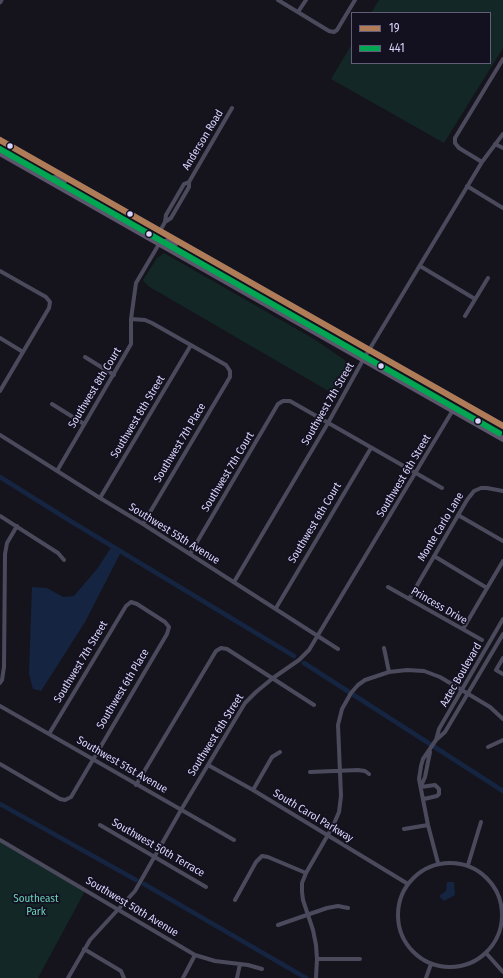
<!DOCTYPE html>
<html>
<head>
<meta charset="utf-8">
<style>
	body { margin:0 }
	#map { position:relative; width:503px; height:978px; overflow:hidden; background:#15141c; font-family:"Fira Sans Condensed",sans-serif }
	canvas { display:block }
	.legend { position:absolute; left:351px; top:12px; width:140px; height:52px; box-sizing:border-box; background:#131020; border:1px solid #625e77; margin:0; padding:5px 7px; list-style:none; font-size:12px; color:#d9d4fa }
	.legend li { display:flex; align-items:center; gap:8px; height:20px }
	.legend b { width:20px; border:1px solid #625e77 }
</style>
</head>
<body>
<div id="map">
<canvas width="503" height="978"></canvas>
<ul class="legend">
<li><b style="height:5px;background:#b07c57"></b>19</li>
<li><b style="height:5px;background:#00a651"></b>441</li>
</ul>
</div>
<script>
const ctx = document.querySelector('canvas').getContext('2d');
ctx.lineJoin = 'round';
function fill(path, color) { ctx.fillStyle = color; ctx.fill(path, 'evenodd'); }
const shape = rows => new Path2D(rows.map(r => 'M' + r).join(''));
function strokePath(path, color, width, dash) { ctx.strokeStyle = color; ctx.lineWidth = width; ctx.lineCap = dash ? 'butt' : 'round'; ctx.setLineDash(dash || []); ctx.stroke(path); }
function write(font, color, halo, rows, align = 'center') {
  ctx.font = font + ' "Fira Sans Condensed",sans-serif'; ctx.lineWidth = 3.5; ctx.setLineDash([]); ctx.textBaseline = 'middle'; ctx.strokeStyle = halo; ctx.fillStyle = color; for (const [text, x, y, turn = 0] of rows) {
    ctx.save(); ctx.translate(x, y); ctx.rotate((+turn || 0) * Math.PI / 180); ctx.textAlign = isNaN(turn) ? turn : align; if (halo) ctx.strokeText(text, 0, 0); ctx.fillText(text, 0, 0); ctx.restore();
  }
}
const green = shape([
	[379,0,503,0,503,48,444,143,331,79,352,44,352,63,490,63,490,13,371,13],
	[164,253,314,339,346,361,352,370,337,396,148,286,143,280,157,258],
	[0,842,85,891,38,978,0,978]
]);
const water = shape([
	[112,546,121,552,85,622,41,691,33,689,29,674,32,587,47,588,63,597,74,596,97,569],
	[447,882,454,882,455,895,444,901,439,896,446,891]
]);
const canal = shape([
	[0,477,72,522,294,656],
	[304,663,503,791],
	[0,804,136,880],
	[144,884,306,978]
]);
const minor = shape([
	[278,0,329,31,334,32,337,30,355,0],
	[298,12,306,0],
	[495,144,503,148],
	[482,162,459,148,455,143,455,138,503,59],
	[467,186,503,208],
	[165,222,171,218,189,187,189,182],
	[160,231,165,222,166,215,184,184,189,182,232,108],
	[420,266,475,299],
	[0,271,46,297,50,302,49,308,0,391],
	[465,316,488,278],
	[131,319,145,320,152,323,226,365,230,371,230,377,143,524],
	[0,338,23,352],
	[85,357,114,375],
	[52,404,84,424],
	[0,435,100,498,143,524,338,649],
	[57,471,131,344,131,319,136,283,159,244],
	[100,498,191,345],
	[458,515,503,541],
	[0,516,58,553,64,560],
	[190,554,278,404,283,401,290,401,442,488],
	[434,556,487,588],
	[234,582,328,423,363,360,482,162,503,134],
	[388,587,482,640],
	[409,599,467,500,474,491,481,488,487,488,503,491],
	[276,608,371,448],
	[463,629,503,561],
	[384,648,389,672],
	[503,658,496,670,503,674],
	[0,683,2,680,4,667,5,554,7,543,17,526],
	[0,706,234,840],
	[436,740,439,729,503,619],
	[488,747,503,740],
	[0,764,60,799,65,800,71,797,167,634,169,627,165,622,137,604,131,602,126,606,49,734],
	[208,765,253,790,408,884],
	[310,772,358,770,365,771,369,774],
	[136,785,216,651,221,648,227,649,314,705],
	[421,786,425,777,430,752],
	[421,787,435,785,439,789,439,794,437,796,424,799],
	[253,790,272,757,280,752],
	[100,825,206,887],
	[404,829,428,825],
	[0,840,195,955,215,961,248,965,262,969],
	'398 915a52 52 0 1 1 104 0a52 52 0 1 1-104 0Z',
	[438,863,428,825,419,779,421,766,423,759,436,740,445,732,503,634],
	[468,865,481,822],
	[235,900,256,862,262,856,268,857,306,873],
	[278,925,327,908,338,906,348,908],
	[84,949,121,971,124,978],
	[486,953,503,972],
	[317,959,360,959],
	[68,978,90,940,135,891,181,810,245,703,256,692,273,678,299,660,309,650,453,410],
	[183,978,195,955],
	[237,978,240,964],
	[316,978,317,959,316,945,313,930,303,900,302,892,302,883,306,873,333,826,339,812,341,796,338,725,342,709,351,693,358,685,365,680,389,672,407,670,424,671,440,677,490,707,503,719],
	[426,978,431,964]
]);
const tertiary = shape([
	[0,2,1,0]
]);
const primary = shape([
	[0,140,503,426],
	[0,153,503,439],
	[46,179,58,178,65,180],
	[159,244,168,241,176,243]
]);
const bus1 = shape([
	[0,140,503,426]
]);
const bus2 = shape([
	[0,149,499,433]
]);
const markers = [
	[10,146,3.5,"#d9d4fa"],
	[130,214,3.5,"#d9d4fa"],
	[149,234,3.5,"#d9d4fa"],
	[381,366,3.5,"#d9d4fa"],
	[478,421,3.5,"#d9d4fa"]
];
const streetNames = [
	["Anderson Road",203,140,-59],
	["Southwest 8th Court",95,388,-59],
	["Southwest 7th Street",328,404,-60],
	["Southwest 8th Street",138,417,-59],
	["Southwest 7th Place",180,443,-59],
	["Southwest 7th Court",228,472,-59],
	["Southwest 6th Street",404,476,-59],
	["Southwest 6th Court",315,523,-59],
	["Monte Carlo Lane",441,527,-59],
	["Southwest 55th Avenue",174,534,32],
	["Princess Drive",439,606,30],
	["Southwest 7th Street",81,662,-59],
	["Aztec Boulevard",461,675,-60],
	["Southwest 6th Place",123,689,-59],
	["Southwest 6th Street",216,735,-58],
	["Southwest 51st Avenue",122,765,30],
	["South Carol Parkway",313,816,31],
	["Southwest 50th Terrace",158,848,30],
	["Southwest 50th Avenue",132,907,31]
];
const parkNames = [
	["Southeast",36,899],
	["Park",36,912]
];
fill(green, '#132727');
fill(water, '#152541');
strokePath(canal, '#152541', 4.5);
strokePath(minor, '#4b4a5c', 4);
strokePath(tertiary, '#4b4a5c', 5);
strokePath(primary, '#5d556c', 6);
strokePath(bus1, '#b07c57', 6);
strokePath(bus2, '#00a651', 6);
for (const [x, y, r, color] of markers) { const dot = new Path2D(); dot.arc(x, y, r, 0, 2 * Math.PI); ctx.fillStyle = color; ctx.fill(dot); strokePath(dot, '#131020', 1.5); }
write('11px', '#d9d4fa', '#131020', streetNames);
write('11px', '#68d2ba', '#131020', parkNames);
</script>
</body>
</html>
